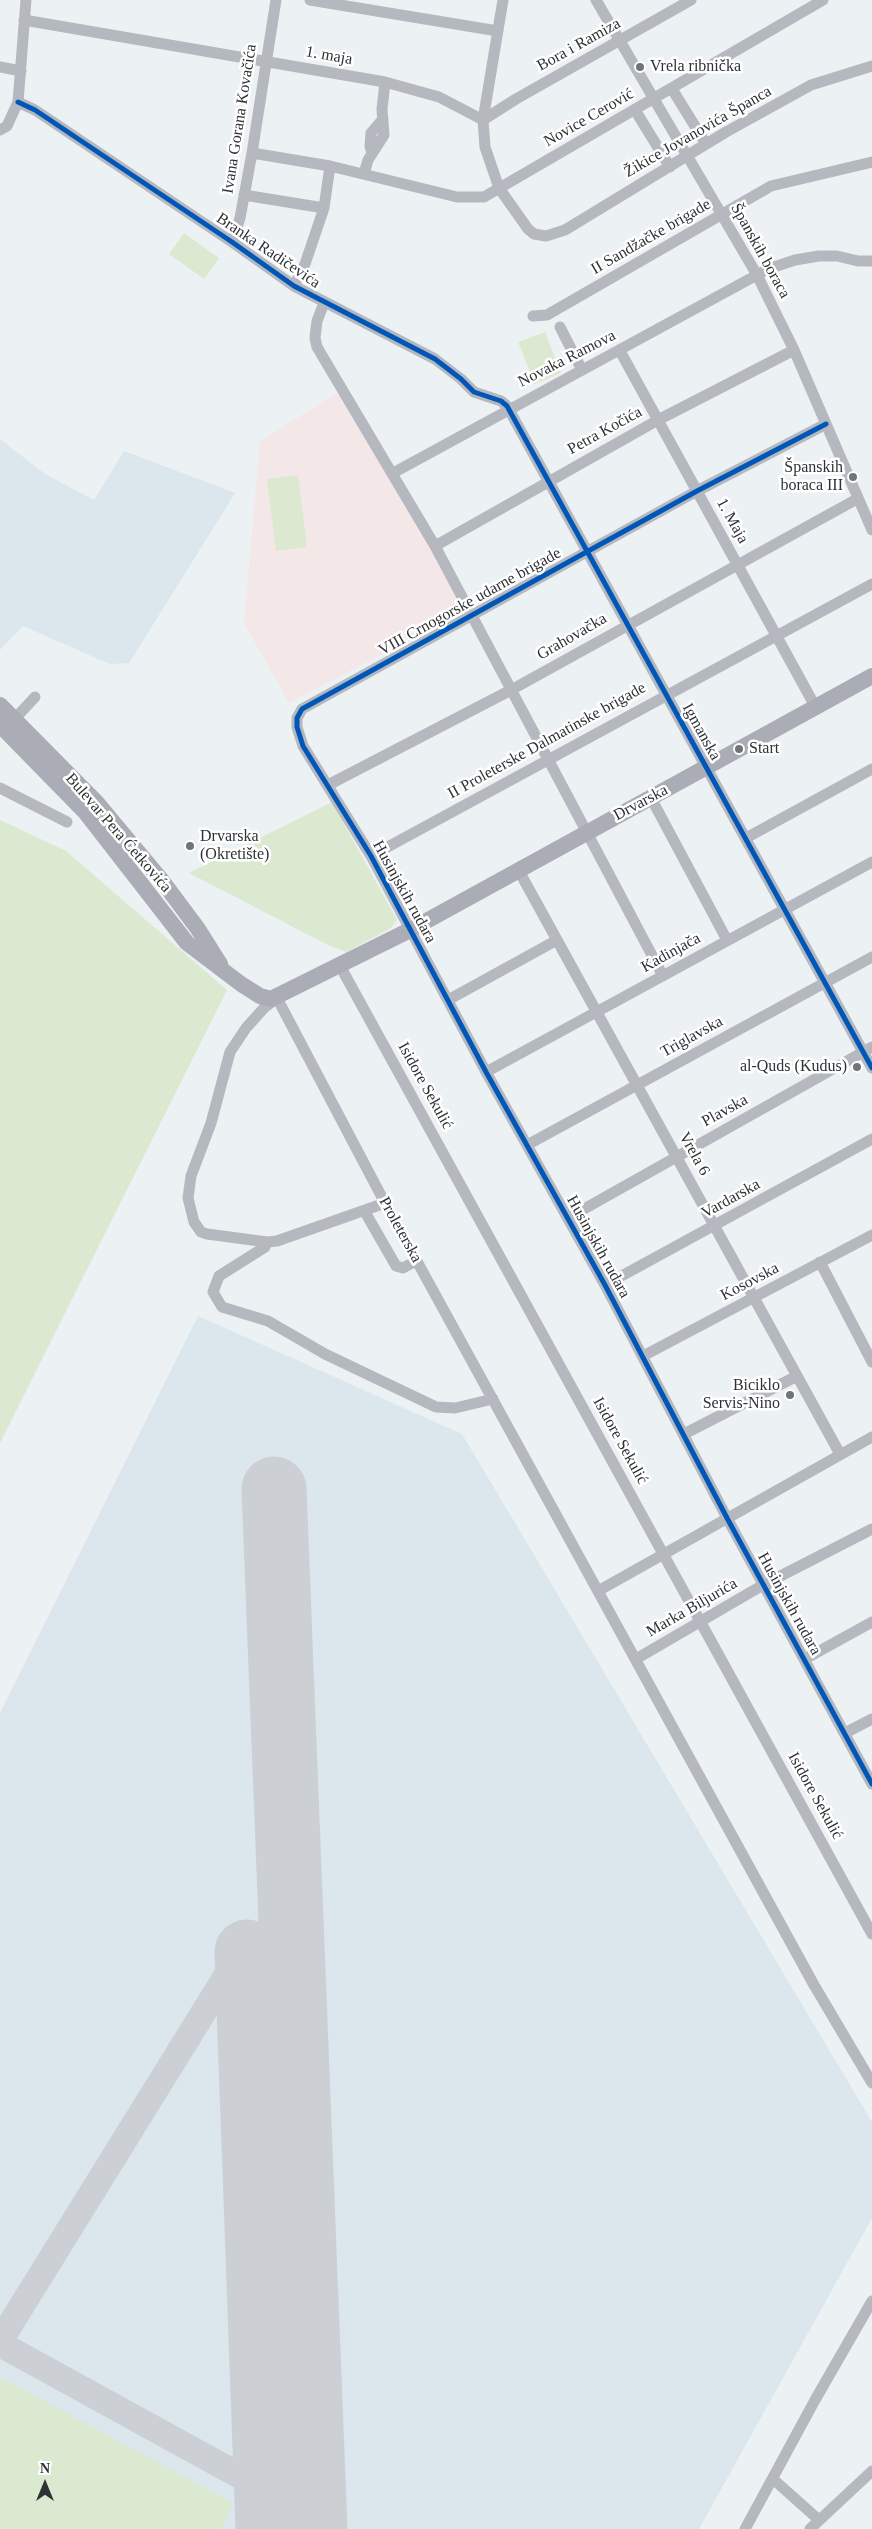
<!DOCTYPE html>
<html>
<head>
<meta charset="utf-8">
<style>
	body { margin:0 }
	#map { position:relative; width:872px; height:2529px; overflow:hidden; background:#ecf1f4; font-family:Georgia,serif }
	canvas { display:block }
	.north { position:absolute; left:20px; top:2459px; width:50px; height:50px; -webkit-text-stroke:4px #fff; paint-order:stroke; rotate:0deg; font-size:14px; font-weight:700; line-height:20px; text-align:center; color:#2f3234 }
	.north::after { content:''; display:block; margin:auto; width:18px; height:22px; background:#2f3234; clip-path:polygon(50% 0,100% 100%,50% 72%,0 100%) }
</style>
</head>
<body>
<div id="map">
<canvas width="872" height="2529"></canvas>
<div class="north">N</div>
</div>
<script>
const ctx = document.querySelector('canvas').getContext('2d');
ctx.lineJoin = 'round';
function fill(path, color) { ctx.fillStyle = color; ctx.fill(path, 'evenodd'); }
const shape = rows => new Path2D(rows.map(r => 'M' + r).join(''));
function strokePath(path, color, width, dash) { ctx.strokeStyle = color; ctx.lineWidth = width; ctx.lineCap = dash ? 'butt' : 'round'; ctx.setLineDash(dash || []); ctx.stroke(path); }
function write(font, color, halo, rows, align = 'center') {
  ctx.font = font + ' Georgia,serif'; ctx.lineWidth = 5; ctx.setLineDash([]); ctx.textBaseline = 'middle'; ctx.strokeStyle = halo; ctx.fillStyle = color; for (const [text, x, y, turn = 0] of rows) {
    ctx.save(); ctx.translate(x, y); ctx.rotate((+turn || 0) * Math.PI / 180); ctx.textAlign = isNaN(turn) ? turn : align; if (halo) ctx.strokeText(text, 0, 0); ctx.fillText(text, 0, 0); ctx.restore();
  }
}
const built = shape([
	[0,439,45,474,94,500,124,451,235,493,129,663,110,664,23,626,0,650],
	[198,1316,462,1434,872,2122,872,2218,699,2529,0,2529,0,1713]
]);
const education = shape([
	[344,389,466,610,289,703,244,623,260,441]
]);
const green = shape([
	[184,233,219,258,204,279,169,254],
	[545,332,561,373,535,384,518,342],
	[298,475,307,547,276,551,267,479],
	[332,802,397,920,391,928,346,952,326,944,189,873],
	[0,820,66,851,227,990,0,1443],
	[0,2377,233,2503,222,2529,0,2529]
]);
const taxiway = shape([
	[223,1981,238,1982,248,1991],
	[0,2341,223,1981,236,1959,246,1934],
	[0,2344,242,2477,258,2472,265,2462],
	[242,2477,260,2489,267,2502]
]);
const runway = shape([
	[274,1489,315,2529],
	[247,1952,268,2529]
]);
const minor = shape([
	[310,0,498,31],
	[596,0,757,275,794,350,872,530],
	[24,20,385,82,439,97,483,120,485,147,499,188,528,229,534,234,546,236,565,230,726,132,811,85,872,66],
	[0,67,21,71],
	[672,89,706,144],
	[18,102,35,110,232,242,294,286,435,359,461,379,474,392,501,401,507,406,872,1068],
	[635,110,670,167],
	[483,120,516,99,691,0],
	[483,120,503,0],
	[0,130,7,126,18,102,26,0],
	[252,153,330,166,457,197,484,197,823,0],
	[372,154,370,146,371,133,383,119],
	[364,174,368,160,384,135,382,109,385,82],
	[244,195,324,208],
	[232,242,240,218,252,153,276,0],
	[294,286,305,264,324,208,330,166],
	[324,303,317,321,315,338,317,347,435,546,663,976],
	[533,316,547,315,771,186,872,162],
	[560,327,582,370],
	[620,351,815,706],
	[826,424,697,491,302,709,297,718,297,727,303,746,371,856,486,1072,605,1285,727,1518,872,1784],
	[393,473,768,269,795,260,819,256,837,256,858,261,872,261],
	[435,546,658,420,794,350],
	[10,724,35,697],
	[328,785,511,690,857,499],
	[0,788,67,822],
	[651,798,727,940],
	[746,838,872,769],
	[371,856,872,584],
	[519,871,840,1454],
	[339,964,872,1934],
	[448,1000,557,940],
	[486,1072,872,862],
	[527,1145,872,957],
	[385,1203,277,1241,267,1242,207,1234,201,1232,194,1222,188,1198,191,1176,211,1123,230,1052,246,1028,264,1008,277,998,385,1203,814,1985,872,2083],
	[365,1212,396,1266,403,1268,416,1261],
	[568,1218,872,1047],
	[267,1242,265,1247,219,1276,213,1292,222,1307,268,1321,325,1354,436,1407,455,1408,493,1399],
	[820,1262,872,1362],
	[605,1285,872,1139],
	[643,1356,872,1235],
	[684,1434,797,1376],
	[598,1591,872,1437],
	[636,1659,763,1585,872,1529],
	[805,1659,872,1622],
	[845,1733,872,1719],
	[773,2479,819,2520],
	[745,2529,815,2400,872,2301],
	[810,2529,872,2471]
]);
const secondary = shape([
	[0,705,97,803,163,882,198,929,220,964],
	[0,725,86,813,187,943,241,984,260,996,271,999,410,930,872,676]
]);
const cycleway = shape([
	[18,102,35,110,232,242,294,286,435,359,461,379,474,392,501,401,507,406,872,1068],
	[826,424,697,491,302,709,297,718,297,727,303,746,371,856,486,1072,605,1285,727,1518,872,1784]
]);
const markers = [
	[640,67,5,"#717577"],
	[853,477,5,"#717577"],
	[739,749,5,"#717577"],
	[190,846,5,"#717577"],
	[857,1067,5,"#717577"],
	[790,1395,5,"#717577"]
];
const streetNames = [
	["Bora i Ramiza",579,45,-29],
	["1. maja",329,56,10],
	["Novice Cerović",589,118,-30],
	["Ivana Gorana Kovačića",240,119,-81],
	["Žikice Jovanovića Španca",698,132,-30],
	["II Sandžačke brigade",651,237,-30],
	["Branka Radičevića",268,251,34],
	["Španskih boraca",760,251,61],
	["Novaka Ramova",567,359,-27],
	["Petra Kočića",605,431,-29],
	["1. Maja",732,521,61],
	["VIII Crnogorske udarne brigade",470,602,-29],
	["Grahovačka",572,637,-30],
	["Igmanska",701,732,61],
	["II Proleterske Dalmatinske brigade",547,741,-29],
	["Drvarska",641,803,-28],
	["Bulevar Pera Ćetkovića",118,833,49],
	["Husinjskih rudara",404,892,61],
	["Kadinjača",671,953,-29],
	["Triglavska",692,1037,-29],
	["Isidore Sekulić",425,1086,61],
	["Plavska",725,1111,-29],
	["Vrela 6",694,1154,61],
	["Vardarska",731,1199,-29],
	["Proleterska",400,1230,61],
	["Husinjskih rudara",598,1247,61],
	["Kosovska",750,1282,-28],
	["Isidore Sekulić",620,1441,61],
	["Husinjskih rudara",789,1604,61],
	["Marka Biljurića",692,1608,-30],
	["Isidore Sekulić",815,1796,61]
];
const poiNames = [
	["Vrela ribnička",650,67],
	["Španskih",843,468,"right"],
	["boraca III",843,486,"right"],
	["Start",749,749],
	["Drvarska",200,837],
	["(Okretište)",200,855],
	["al-Quds (Kudus)",847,1067,"right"],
	["Biciklo",780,1386,"right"],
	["Servis-Nino",780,1404,"right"]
];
fill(built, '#dbe6ed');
fill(education, '#f3e7e7');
fill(green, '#dbe9d1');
strokePath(taxiway, '#ccd0d4', 26);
strokePath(runway, '#ccd0d4', 65);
strokePath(minor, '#b5b8bf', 11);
strokePath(secondary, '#aaadb5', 16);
strokePath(cycleway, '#0057b8', 5);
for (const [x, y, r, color] of markers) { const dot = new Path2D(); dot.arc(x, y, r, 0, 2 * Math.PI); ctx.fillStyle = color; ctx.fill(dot); strokePath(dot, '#fff', 2); }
write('16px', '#2f3234', '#fff', streetNames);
write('16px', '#2f3234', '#fff', poiNames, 'left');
</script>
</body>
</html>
